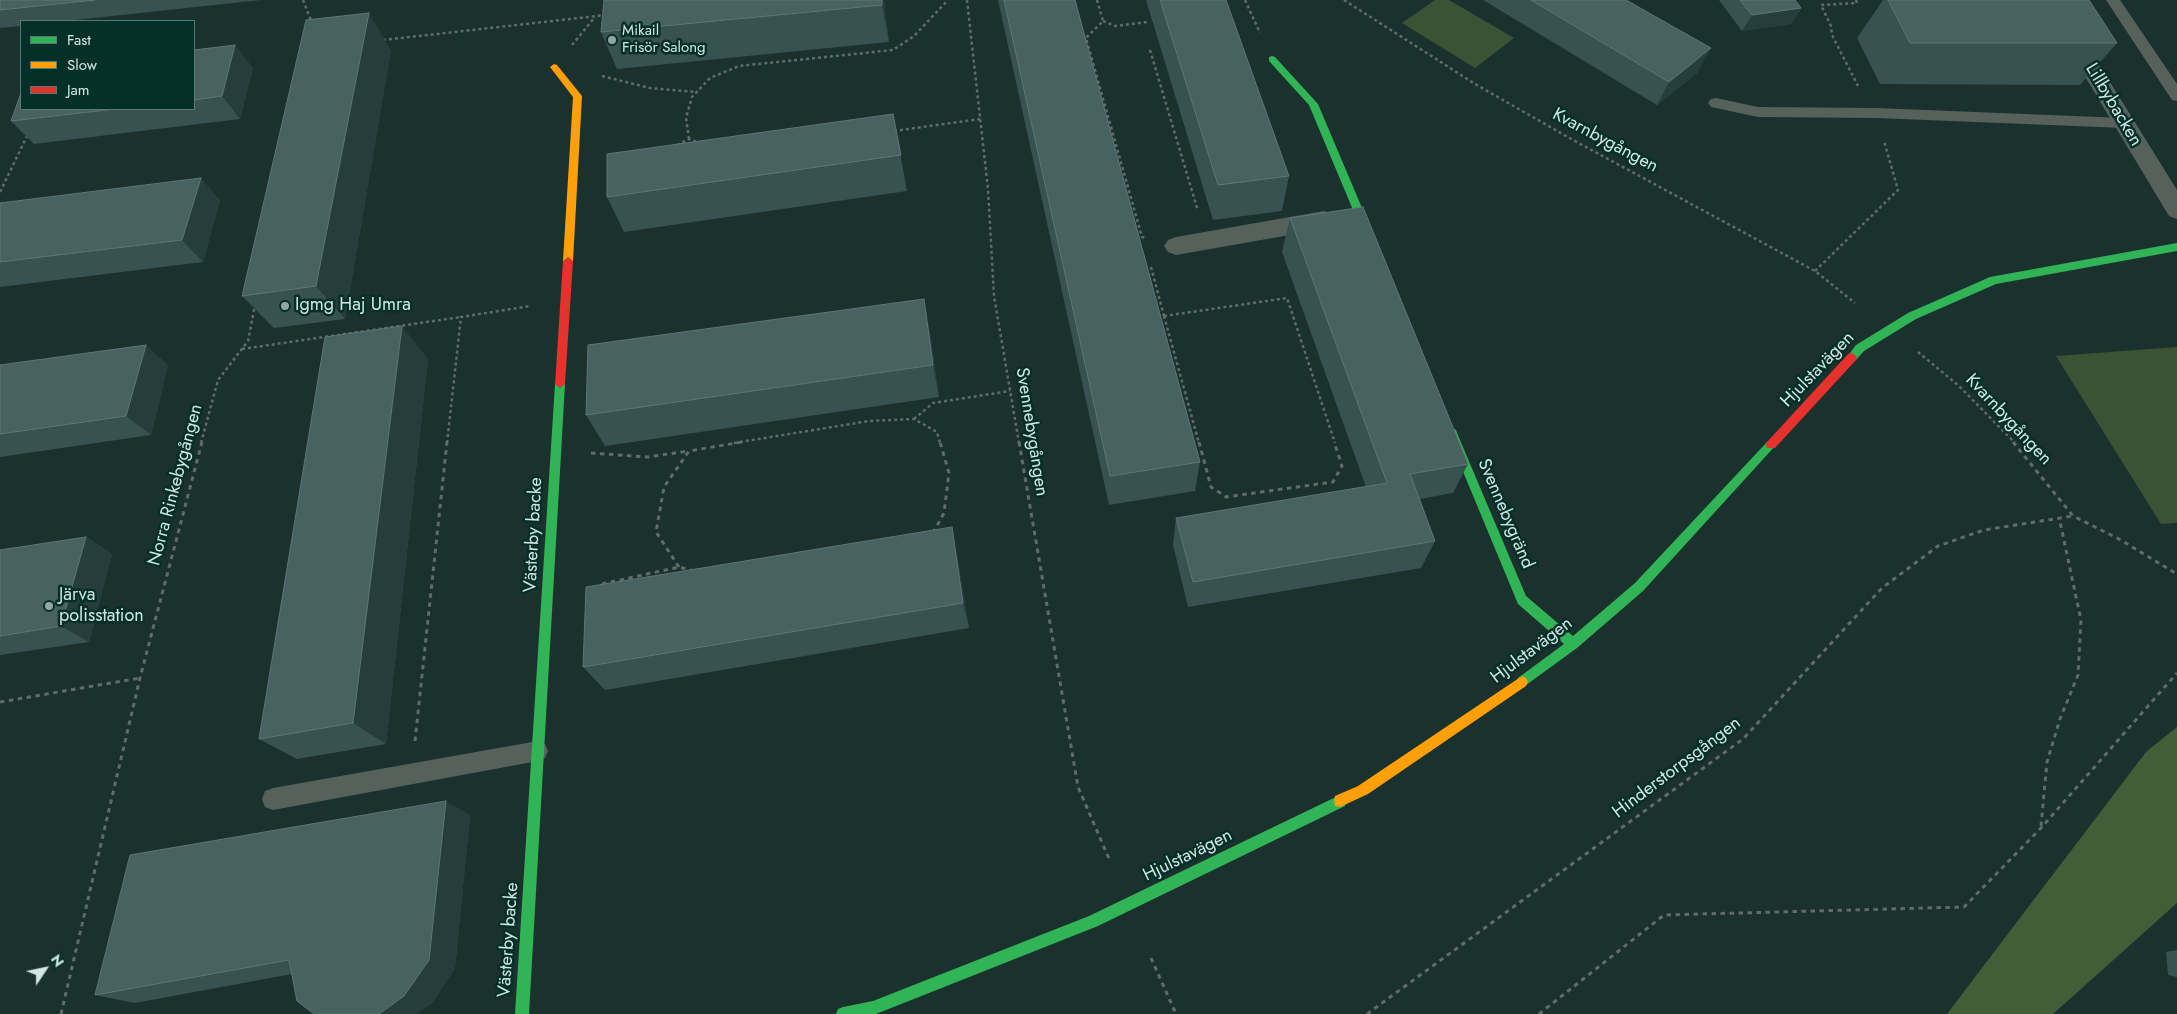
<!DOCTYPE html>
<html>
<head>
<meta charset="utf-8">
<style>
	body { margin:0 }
	#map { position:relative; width:2177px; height:1014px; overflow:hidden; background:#1b312e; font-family:Jost,sans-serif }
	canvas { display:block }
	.legend { position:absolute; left:20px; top:20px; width:175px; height:90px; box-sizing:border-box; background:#05302a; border:1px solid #577974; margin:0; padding:6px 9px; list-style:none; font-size:15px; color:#d2e7e3 }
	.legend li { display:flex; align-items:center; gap:10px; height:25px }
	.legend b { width:25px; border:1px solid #577974 }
	.north { position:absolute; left:20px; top:944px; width:50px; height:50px; -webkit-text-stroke:4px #05302a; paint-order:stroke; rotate:56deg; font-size:14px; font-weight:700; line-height:20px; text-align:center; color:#d2e7e3 }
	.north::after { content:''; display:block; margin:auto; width:18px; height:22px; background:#d2e7e3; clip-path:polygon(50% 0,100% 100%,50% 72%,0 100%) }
</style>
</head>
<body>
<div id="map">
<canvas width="2177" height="1014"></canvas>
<ul class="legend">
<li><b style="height:6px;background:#30b455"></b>Fast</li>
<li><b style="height:6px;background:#ff9f0a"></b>Slow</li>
<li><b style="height:6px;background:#e5322d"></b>Jam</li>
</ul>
<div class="north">N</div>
</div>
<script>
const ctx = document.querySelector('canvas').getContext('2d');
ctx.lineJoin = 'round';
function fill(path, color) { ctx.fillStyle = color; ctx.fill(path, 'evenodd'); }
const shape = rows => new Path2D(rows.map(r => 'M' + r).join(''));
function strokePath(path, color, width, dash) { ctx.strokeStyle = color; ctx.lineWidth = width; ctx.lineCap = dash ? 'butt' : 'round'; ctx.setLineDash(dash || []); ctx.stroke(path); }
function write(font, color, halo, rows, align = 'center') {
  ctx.font = font + ' Jost,sans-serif'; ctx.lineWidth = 5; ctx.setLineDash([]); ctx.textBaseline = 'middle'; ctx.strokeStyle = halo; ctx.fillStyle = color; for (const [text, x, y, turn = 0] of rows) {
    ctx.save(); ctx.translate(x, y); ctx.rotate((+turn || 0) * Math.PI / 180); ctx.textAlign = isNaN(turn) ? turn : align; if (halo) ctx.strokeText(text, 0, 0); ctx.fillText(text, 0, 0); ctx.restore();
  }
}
const green = shape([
	[1435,0,1449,0,1514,38,1475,68,1402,23],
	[2177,347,2177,523,2161,524,2056,356]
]);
const forest = shape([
	[2177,727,2177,903,2053,1014,1947,1014,2146,752]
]);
const pathFar1 = shape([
	[303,0,312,23],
	[967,0,988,189,994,296,1019,443],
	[1097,0,1103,21,1086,38,1142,237,1146,238],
	[1245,0,1260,33],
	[1344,0,1475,84,1573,140,1815,271,1855,303],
	[1856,0,1857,3,1821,5,1831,26,1832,35,1858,86],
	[1103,21,1115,26,1147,22],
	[383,40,606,15],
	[572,45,595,17],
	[1150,50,1198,211],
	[602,76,650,88,696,92],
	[894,131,980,119],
	[689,139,686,118,692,97,710,78,739,66,893,50,914,36,948,0],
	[677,145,689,139,697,142],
	[0,192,28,134],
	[1151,267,1164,316],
	[1815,271,1898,190,1884,141],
	[1164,316,1199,443],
	[1164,316,1287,298,1335,443],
	[242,349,461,317],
	[1918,352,1959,386,2015,443],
	[914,419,933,403,1010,391],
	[201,443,218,380,248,341,255,305],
	[447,443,461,317,530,306],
	[734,443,869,421,914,419,937,432,940,443]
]);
const path = shape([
	[1019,442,1078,787,1110,861],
	[1199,442,1211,487,1226,497,1333,482,1342,466,1334,442],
	[2013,442,2073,516,2119,539,2177,574],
	[591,453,647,457,689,451],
	[933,533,944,513,949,473,940,442],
	[679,567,656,532,664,487,689,451,742,442],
	[602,584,679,567,694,571],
	[0,702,140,678],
	[415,741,447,442],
	[2041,826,2047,762,2060,719,2078,675,2081,620,2059,517],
	[1151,958,1176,1014],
	[61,1014,140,678,202,442],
	[1367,1014,1743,739,1882,588,1938,546,1984,530,2073,516],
	[1539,1014,1664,915,1964,907,2041,828,2177,673]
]);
const lane = shape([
	[2106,0,2120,0,2177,84,2177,101,2172,100,2106,0],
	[1716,98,1758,107,1876,108,2124,118,2129,119,2132,123,2129,127,2124,128,1876,118,1758,117,1711,107,1708,103,1711,99,1716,98],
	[538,741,545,744,548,751,545,758,538,761,273,810,265,807,262,799,265,791,273,788,538,741]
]);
const street = shape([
	[2039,0,2059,0,2177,190,2177,219,2169,216,2039,0],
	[1324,211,1332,214,1336,220,1332,226,1324,229,1176,255,1168,252,1164,246,1168,240,1176,237,1324,211]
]);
const fast = shape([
	[1272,56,1275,57,1318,104,1376,241,1374,244,1371,245,1366,241,1309,105,1269,61,1269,57,1272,56],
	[2177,243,2177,251,1996,284,1916,319,1864,351,1856,360,1852,361,1847,357,1856,345,1908,313,1990,277,2177,243],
	[560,380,565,384,529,1014,515,1014,555,384,560,380],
	[1452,428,1456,430,1457,433,1526,596,1573,636,1635,583,1767,442,1771,440,1775,442,1776,445,1643,591,1577,648,1522,688,1518,686,1516,682,1518,678,1564,644,1518,604,1447,433,1448,430,1452,428],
	[1340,795,1345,796,1346,801,1345,806,1098,926,876,1014,836,1014,838,1009,843,1007,873,1001,1089,916,1340,795]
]);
const slow = shape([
	[554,64,557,65,582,96,573,261,568,265,563,261,573,97,550,67,554,64],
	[1522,676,1526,678,1528,682,1526,686,1368,794,1340,807,1335,806,1334,801,1335,796,1358,786,1522,676]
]);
const jam = shape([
	[568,257,573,261,565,384,560,388,555,384,563,261,568,257],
	[1852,353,1857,357,1856,360,1775,448,1767,448,1766,445,1767,442,1848,354,1852,353]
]);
const wall = shape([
	[0,0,261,0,66,21,21,21,21,26,0,28],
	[884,0,889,42,617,69,601,32],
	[998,0,1075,0,1200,462,1195,491,1109,505],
	[1146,0,1226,0,1289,176,1282,211,1213,220],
	[1483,0,1626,0,1698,72,1657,105],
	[1719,0,1795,0,1801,8,1791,24,1742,31],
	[1883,0,2089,0,2117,43,2080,85,1880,84,1857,38],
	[194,50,253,68,240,119,34,144,11,121,21,109,194,109],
	[391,50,345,319,274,328,242,296],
	[893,114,907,191,624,232,607,197],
	[220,200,203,262,0,287,0,203],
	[1290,218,1468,464,1453,493,1420,499,1435,541,1421,568,1188,607,1173,545,1176,518,1366,487,1282,252],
	[930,332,939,397,605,446,586,415],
	[428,359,386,744,297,759,259,739],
	[0,365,168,365,151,435,0,457],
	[86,537,112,554,89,642,0,655,0,550],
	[957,555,969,628,605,690,583,667],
	[470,815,455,968,432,1003,292,974,135,1003,95,995],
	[2177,950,2177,977,2168,975,2166,952]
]);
const shadedWall = shape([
	[882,0,884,0,889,42,882,5],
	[1801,8,1791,24,1742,31,1752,15],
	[369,13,391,50,345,319,316,286],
	[235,45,253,68,240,119,222,96],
	[1711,48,1698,72,1657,105,1669,82],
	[201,178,220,200,203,262,182,240],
	[924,299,930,332,939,397,933,365],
	[402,326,428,359,386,744,353,723],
	[146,345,168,365,151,435,126,416],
	[952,527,957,555,969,628,963,603],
	[86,537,112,554,89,642,61,626],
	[446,801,470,815,455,968,432,1003,417,1014,379,1014]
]);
const building = shape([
	[0,0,95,0,0,10,0,0],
	[604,0,882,0,882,5,601,32,604,0],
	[1004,0,1075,0,1200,462,1110,476,1004,0],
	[1160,0,1226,0,1289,176,1218,185,1160,0],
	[1531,0,1626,0,1711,48,1669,82,1531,0],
	[1740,0,1795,0,1801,8,1752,15,1740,0],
	[1888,0,2089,0,2117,43,1910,43,1888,0],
	[369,13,316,286,242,296,306,20,369,13],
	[235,45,222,96,194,100,194,50,235,45],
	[21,93,21,109,115,109,11,121,21,93],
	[893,114,901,155,607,197,607,154,893,114],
	[201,178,182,240,0,262,0,203,201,178],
	[1363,207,1468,464,1410,474,1435,541,1193,582,1176,518,1387,483,1290,218,1363,207],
	[924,299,933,365,586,415,588,345,924,299],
	[402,326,353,723,259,739,325,337,402,326],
	[146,345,126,416,0,434,0,365,146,345],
	[952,527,963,603,583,667,586,587,952,527],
	[86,537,61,626,0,636,0,550,86,537],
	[446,801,429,960,404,996,379,1014,314,1014,297,1001,289,960,95,995,130,855,446,801]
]);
const markers = [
	[612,40,5,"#92a7a4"],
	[285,306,5,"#92a7a4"],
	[49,606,5,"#92a7a4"]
];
const farPoinames = [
	["Mikail",622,31],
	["Frisör Salong",622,48]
];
const streetNames = [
	["Lillbybacken",2113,105,59],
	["Kvarnbygången",1605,141,28],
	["Hjulstavägen",1818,370,-46],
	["Kvarnbygången",2008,420,47],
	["Svennebygången",1031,432,81],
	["Norra Rinkebygången",176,485,-75],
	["Svennebygränd",1505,514,67],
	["Västerby backe",534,535,-87],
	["Hjulstavägen",1532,651,-37],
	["Hinderstorpsgången",1677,768,-37],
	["Hjulstavägen",1188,856,-26],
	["Västerby backe",509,940,-86]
];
const poiNames = [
	["Igmg Haj Umra",295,306],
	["Järva",59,596],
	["polisstation",59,617]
];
fill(green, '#3b5235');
fill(forest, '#405f38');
strokePath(pathFar1, '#606c68', 2.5, [3, 3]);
strokePath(path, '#606c68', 3, [4.5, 4.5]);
fill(lane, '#56615c');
fill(street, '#56615c');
fill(fast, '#30b455');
fill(slow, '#ff9f0a');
fill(jam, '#e5322d');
fill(wall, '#385151');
fill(shadedWall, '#253e3c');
fill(building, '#486161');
strokePath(building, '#5e7675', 1);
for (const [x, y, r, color] of markers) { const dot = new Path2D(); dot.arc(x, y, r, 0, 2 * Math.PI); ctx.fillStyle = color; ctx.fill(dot); strokePath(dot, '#05302a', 2); }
write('15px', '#d2e7e3', '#05302a', farPoinames, 'left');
write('18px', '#d2e7e3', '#05302a', streetNames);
write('18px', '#d2e7e3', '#05302a', poiNames, 'left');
</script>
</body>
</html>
